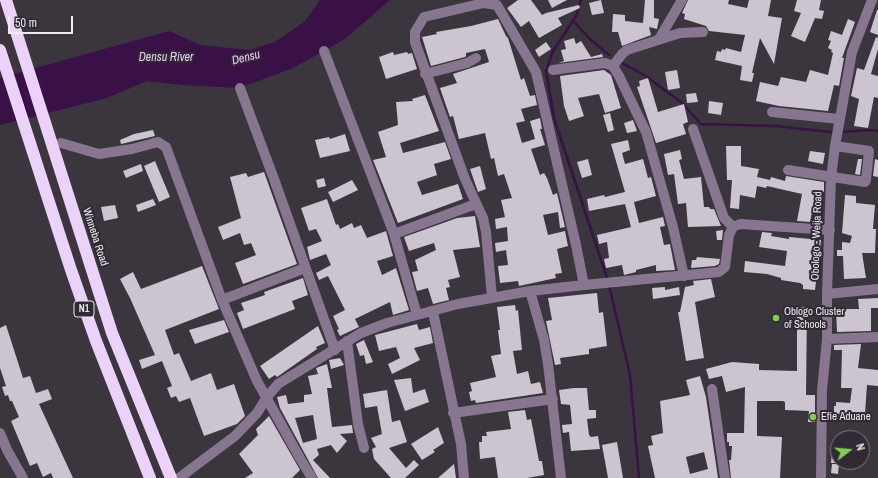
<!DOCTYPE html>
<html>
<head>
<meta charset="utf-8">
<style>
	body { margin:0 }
	#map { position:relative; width:878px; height:478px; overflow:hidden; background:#3b353e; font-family:"Archivo Narrow",sans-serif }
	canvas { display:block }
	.north { position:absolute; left:830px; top:430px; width:40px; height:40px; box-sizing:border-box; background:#312a34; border:1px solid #7d777f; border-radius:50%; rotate:74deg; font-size:11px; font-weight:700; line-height:16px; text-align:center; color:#eeeaf0 }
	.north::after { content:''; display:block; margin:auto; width:14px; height:18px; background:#7fd052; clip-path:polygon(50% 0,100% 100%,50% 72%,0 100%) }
	.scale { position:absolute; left:8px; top:16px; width:65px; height:18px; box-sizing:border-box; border:2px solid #eeeaf0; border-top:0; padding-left:5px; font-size:12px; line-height:14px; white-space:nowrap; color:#eeeaf0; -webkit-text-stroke:3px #312a34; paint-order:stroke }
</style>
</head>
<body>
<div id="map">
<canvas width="878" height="478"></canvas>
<div class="north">N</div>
<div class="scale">50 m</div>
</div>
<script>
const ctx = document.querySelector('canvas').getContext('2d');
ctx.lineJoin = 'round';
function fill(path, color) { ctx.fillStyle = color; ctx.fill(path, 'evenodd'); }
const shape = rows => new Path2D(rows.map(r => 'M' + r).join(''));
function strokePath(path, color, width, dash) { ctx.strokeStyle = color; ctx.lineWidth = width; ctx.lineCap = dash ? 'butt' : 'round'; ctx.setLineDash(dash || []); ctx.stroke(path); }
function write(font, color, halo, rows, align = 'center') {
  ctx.font = font + ' "Archivo Narrow",sans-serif'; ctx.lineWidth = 4; ctx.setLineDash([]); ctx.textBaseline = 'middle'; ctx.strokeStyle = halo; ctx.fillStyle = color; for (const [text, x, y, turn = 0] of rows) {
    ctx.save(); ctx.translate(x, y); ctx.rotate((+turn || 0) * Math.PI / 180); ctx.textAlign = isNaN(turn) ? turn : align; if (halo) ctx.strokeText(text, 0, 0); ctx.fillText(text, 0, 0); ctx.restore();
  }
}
const water = shape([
	[320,0,390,0,345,39,293,68,240,88,182,85,147,81,107,98,0,125,0,78,169,31,200,45,249,50,275,42,305,21]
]);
const stream = shape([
	[581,0,576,16,553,51,546,71,554,118,608,281],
	[573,21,591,40,609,55],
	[622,63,646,76,682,103,701,124,775,126,831,132],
	[843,132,869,130,878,131],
	[609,285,630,375,639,478]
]);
const building = shape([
	[518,0,531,0,542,15,546,13,579,5,580,8,558,18,562,25,539,38,529,21,521,27,507,8],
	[548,0,567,0,552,8],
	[601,0,604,13,592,15,589,3],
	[645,0,654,0,654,18,659,19,657,29,649,27,651,35,622,46,618,32,612,32,613,14,625,15,625,21,643,23],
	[688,0,729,0,728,4,747,8,749,0,771,0,768,16,782,18,774,64,760,38,752,73,754,73,752,82,740,80,742,66,715,60,717,51,721,52,722,49,725,50,726,48,741,52,745,35,709,31,706,26,684,19,685,14,682,13],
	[797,0,821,0,819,10,824,11,822,19,815,18,805,42,791,36,801,13,794,11],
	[877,10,878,10,878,35,870,32],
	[498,19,506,36,508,38,521,80,524,78,530,96,535,95,537,105,521,109,525,121,516,123,522,143,535,139,530,121,540,118,542,129,540,129,545,145,531,149,540,175,544,173,547,178,553,195,557,193,565,227,560,228,558,212,543,215,548,235,565,231,568,246,557,249,562,273,555,274,556,278,519,286,518,281,500,283,498,266,508,265,506,250,496,252,495,243,508,241,507,227,496,229,495,219,505,217,501,200,512,198,504,174,498,176,494,158,491,159,485,133,459,139,453,116,450,117,440,88,457,83,453,74,489,62,485,49,466,53,466,56,465,57,431,66,422,37,437,34,436,32,471,26],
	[848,19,855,22,842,58,844,58,839,86,834,85,828,111,779,106,756,101,760,82,778,86,781,77,806,82,810,70,828,75,833,53,831,52,832,50,828,48,831,41,828,40,831,31,842,35],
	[876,37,878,38,878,49,871,74,878,76,878,98,874,97,868,128,854,126,859,99,851,96,857,68,864,70],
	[574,38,576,44,581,41,591,57,602,54,603,57,558,63,564,61,561,50,566,49,564,41],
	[546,42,551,49,539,57,535,50],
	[393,52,394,55,407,52,408,54,412,53,417,69,386,79,379,57],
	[604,70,611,75,621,108,605,113,599,94,578,98,584,116,569,121,564,106,560,76],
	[677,70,680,88,668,90,665,72],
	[648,78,658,112,684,104,688,122,683,124,686,134,656,143,637,87,640,86,639,81],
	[696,93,698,102,687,103,686,94],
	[425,95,439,131,400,143,403,153,445,142,451,159,434,164,437,175,417,182,422,195,458,184,463,199,398,223,373,160,386,157,378,132,398,125,396,102,413,101,412,99],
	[709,101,723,103,721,115,708,113],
	[610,113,614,130,608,132,603,115],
	[633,120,637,131,627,133,624,123],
	[153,130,155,136,121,144,120,140,134,134],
	[345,134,350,151,320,158,315,140,329,137,330,139],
	[628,140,630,150,622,153,625,164,643,159,648,178,651,177,656,196,634,202,639,223,663,217,665,226,660,227,664,245,670,244,675,270,656,271,656,265,636,270,636,272,624,275,622,265,606,268,604,259,609,258,607,242,599,244,597,235,631,227,625,204,589,211,587,199,604,195,605,197,625,192,611,144],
	[726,146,741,146,741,166,759,169,757,177,770,180,771,177,785,181,786,176,824,182,824,192,816,191,810,222,797,221,802,194,767,186,766,188,757,186,755,198,740,195,739,209,730,208,732,180,727,180],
	[680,150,682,159,679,160,684,179,701,177,704,207,709,207,710,209,714,209,721,226,688,227,686,203,678,204,674,174,668,175,664,154],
	[810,151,825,153,823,164,808,161],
	[588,159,592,175,582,178,577,162],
	[858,159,862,159,860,175,855,174],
	[875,159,878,160,878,177,873,176],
	[155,161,170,197,159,202,144,166],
	[141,164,143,171,126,178,123,171],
	[480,166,486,189,478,192,470,169],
	[264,172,297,264,243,284,235,263,256,255,251,243,244,245,240,233,223,240,218,227,241,218,230,177,246,173,248,177],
	[324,178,326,186,318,188,316,180],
	[352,180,358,190,333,202,328,192],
	[845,195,856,196,856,203,875,205,873,229,876,229,875,253,862,253,866,278,844,279,843,256,837,256,837,250,842,250,842,242,850,243,852,236,842,233],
	[153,199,156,205,138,212,136,205],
	[327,199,336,225,338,224,340,229,352,223,354,228,361,225,367,238,386,231,393,256,377,261,382,275,396,268,409,310,393,315,390,302,355,319,359,327,340,336,337,330,339,329,333,316,345,310,328,276,319,280,316,273,331,265,326,254,310,260,307,247,322,241,316,229,309,231,301,208],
	[115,205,118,218,104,221,101,207],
	[475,216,480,247,453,250,460,277,448,280,450,287,446,288,449,300,433,304,428,288,417,291,412,272,418,271,415,260,436,250,434,243,409,251,404,237,457,218],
	[723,230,722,240,717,240,716,231],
	[762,232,772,233,771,236,789,239,789,237,821,240,815,290,803,289,803,285,800,283,781,280,781,278,767,274,744,272,745,261,785,266,787,251,759,247],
	[697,257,720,259,719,264,715,266,691,268,692,260,696,260],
	[202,266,219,309,165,330,174,355,179,353,191,381,211,373,217,390,234,384,245,416,237,424,204,436,190,398,179,402,176,396,171,398,167,388,172,386,162,361,142,369,139,360,155,355,130,298,120,279,133,272,141,289],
	[303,278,308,295,292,301,295,309,243,329,237,313,244,310,241,303,265,295,264,292],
	[711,279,715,297,695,302,704,358,686,361,678,312,680,312,685,287,694,285,693,281],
	[665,287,665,290,679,287,680,295,653,299,652,288],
	[597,293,599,313,603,312,607,346,589,349,589,354,560,358,561,364,555,365,546,321,552,320,548,298],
	[878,298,878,308,871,308,871,331,837,332,836,309,859,309,858,299],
	[515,305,516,311,518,310,522,350,513,351,517,374,528,371,531,384,540,382,543,393,476,403,475,400,471,401,469,392,472,391,470,383,496,377,491,356,501,354,498,330,500,330,497,307],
	[797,307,807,307,806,395,815,395,815,422,808,422,809,411,785,410,785,402,783,401,757,401,757,436,782,437,780,478,731,478,729,460,731,460,732,446,729,446,729,442,727,442,727,433,744,433,745,387,726,392,722,376,709,379,706,369,732,362,759,364,759,370,797,371],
	[224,320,229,332,195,344,189,330],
	[417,324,419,330,430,327,433,343,414,348,420,360,392,374,388,364,400,358,396,347,379,351,375,335],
	[6,325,23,378,30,376,36,393,48,389,52,399,39,404,73,478,53,478,51,473,43,477,37,463,30,466,11,421,19,417,12,401,10,401,8,395,5,396,2,387,6,386,0,368,0,328],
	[318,326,325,343,316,347,317,349,277,377,275,375,269,379,260,366],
	[364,340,373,362,366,364,364,355,360,356,356,344],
	[861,344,858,368,878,370,878,386,867,385,865,414,834,414,834,406,836,406,836,402,850,403,852,388,841,388,842,350,834,350,834,345],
	[340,358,344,365,331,369,329,360],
	[327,364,332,388,327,388,332,427,352,425,353,433,340,434,347,441,337,453,331,445,317,449,319,455,313,460,330,478,318,478,280,408,277,397,286,395,288,404,304,402,304,395,312,394,308,376,318,374,316,368],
	[313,415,317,439,303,443,295,418],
	[700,376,706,397,718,478,655,478,648,446,653,445,651,436,663,433,660,401,690,395,686,380],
	[704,452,708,469,690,474,686,457],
	[411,378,413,393,425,389,429,402,405,411,394,380],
	[574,388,587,388,589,410,596,410,596,418,587,419,589,435,591,437,598,436,600,449,571,451,569,432,563,433,562,425,572,424,570,405,561,404,559,390],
	[387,390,392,422,400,420,407,442,389,448,406,468,414,460,419,465,405,478,391,478,374,459,372,449,376,447,371,438,382,434,377,406,365,408,363,394],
	[525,410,527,420,531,419,539,461,542,461,544,475,527,478,498,478,495,457,480,459,479,442,482,442,482,436,487,436,486,432,511,429,508,412],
	[269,416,300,470,292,478,245,478,253,473,239,454,258,435,256,429],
	[438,427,444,443,433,450,435,452,422,460,411,444],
	[833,440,838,440,838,463,831,463],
	[617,442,623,478,608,478,602,445],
	[454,464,456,478,438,478],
	[832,464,839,464,838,474,831,473]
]);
const minor = shape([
	[659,39,682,0],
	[324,51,394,234,417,315],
	[613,66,622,54,627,50,680,33,703,32],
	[553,70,605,63,613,66,619,76,646,132,673,227,684,276],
	[425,74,467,63,476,58],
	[240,88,274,179,335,350],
	[772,112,839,119],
	[693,129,724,218,733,227],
	[61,143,99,154,132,149,158,142,166,147,222,300,257,381,301,460,312,478],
	[788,170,865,182,866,180,869,151,835,146],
	[394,234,476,204],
	[584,285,719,272,725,267,729,235,733,227,740,224,830,230],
	[530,291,544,340,548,364,561,478],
	[827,294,878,289],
	[222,300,305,268],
	[433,312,461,444,464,478],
	[827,339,878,337],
	[347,341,358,424,364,448],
	[712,389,725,478],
	[453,413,553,399],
	[0,433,7,450,23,478],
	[179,478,235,436,257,413,267,397,278,384,361,333,387,323,458,304,530,291,584,285,576,245,536,72,497,5,484,3,424,17,415,32,415,42,465,179,483,218,486,232,492,297],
	[821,478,822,390,827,339,827,294,831,178,835,146,852,52,872,0]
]);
const highway = shape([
	[6,0,112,333,171,478],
	[0,50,71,270,96,341,150,478]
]);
const markers = [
	[776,318,4,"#7fd052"],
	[813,417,4,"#7fd052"]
];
const shields = [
	[84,309,20]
];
const shieldNames = [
	["N1",84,309]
];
const streetNames = [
	["Obologo - Weija Road",817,236,-88],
	["Winneba Road",95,237,72]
];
const poiNames = [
	["Oblogo Cluster",784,312],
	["of Schools",784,325],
	["Efie Aduane",821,417]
];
const waterNames = [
	["Densu River",166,58],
	["Densu",246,58,-14]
];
fill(water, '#391146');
strokePath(stream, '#391146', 2.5);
fill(building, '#ccc4d0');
strokePath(minor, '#88758f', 10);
strokePath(highway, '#ecd1f8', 12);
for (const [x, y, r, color] of markers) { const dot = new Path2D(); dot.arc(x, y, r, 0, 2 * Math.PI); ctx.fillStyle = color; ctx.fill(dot); strokePath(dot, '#312a34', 1.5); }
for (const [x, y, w] of shields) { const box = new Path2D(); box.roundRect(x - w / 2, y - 8, w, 16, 3); ctx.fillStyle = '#312a34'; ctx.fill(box); strokePath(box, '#eeeaf0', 1); }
write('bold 10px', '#eeeaf0', null, shieldNames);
write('11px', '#eeeaf0', '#312a34', streetNames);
write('11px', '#eeeaf0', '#312a34', poiNames, 'left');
write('italic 12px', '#ebc8fa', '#312a34', waterNames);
</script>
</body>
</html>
